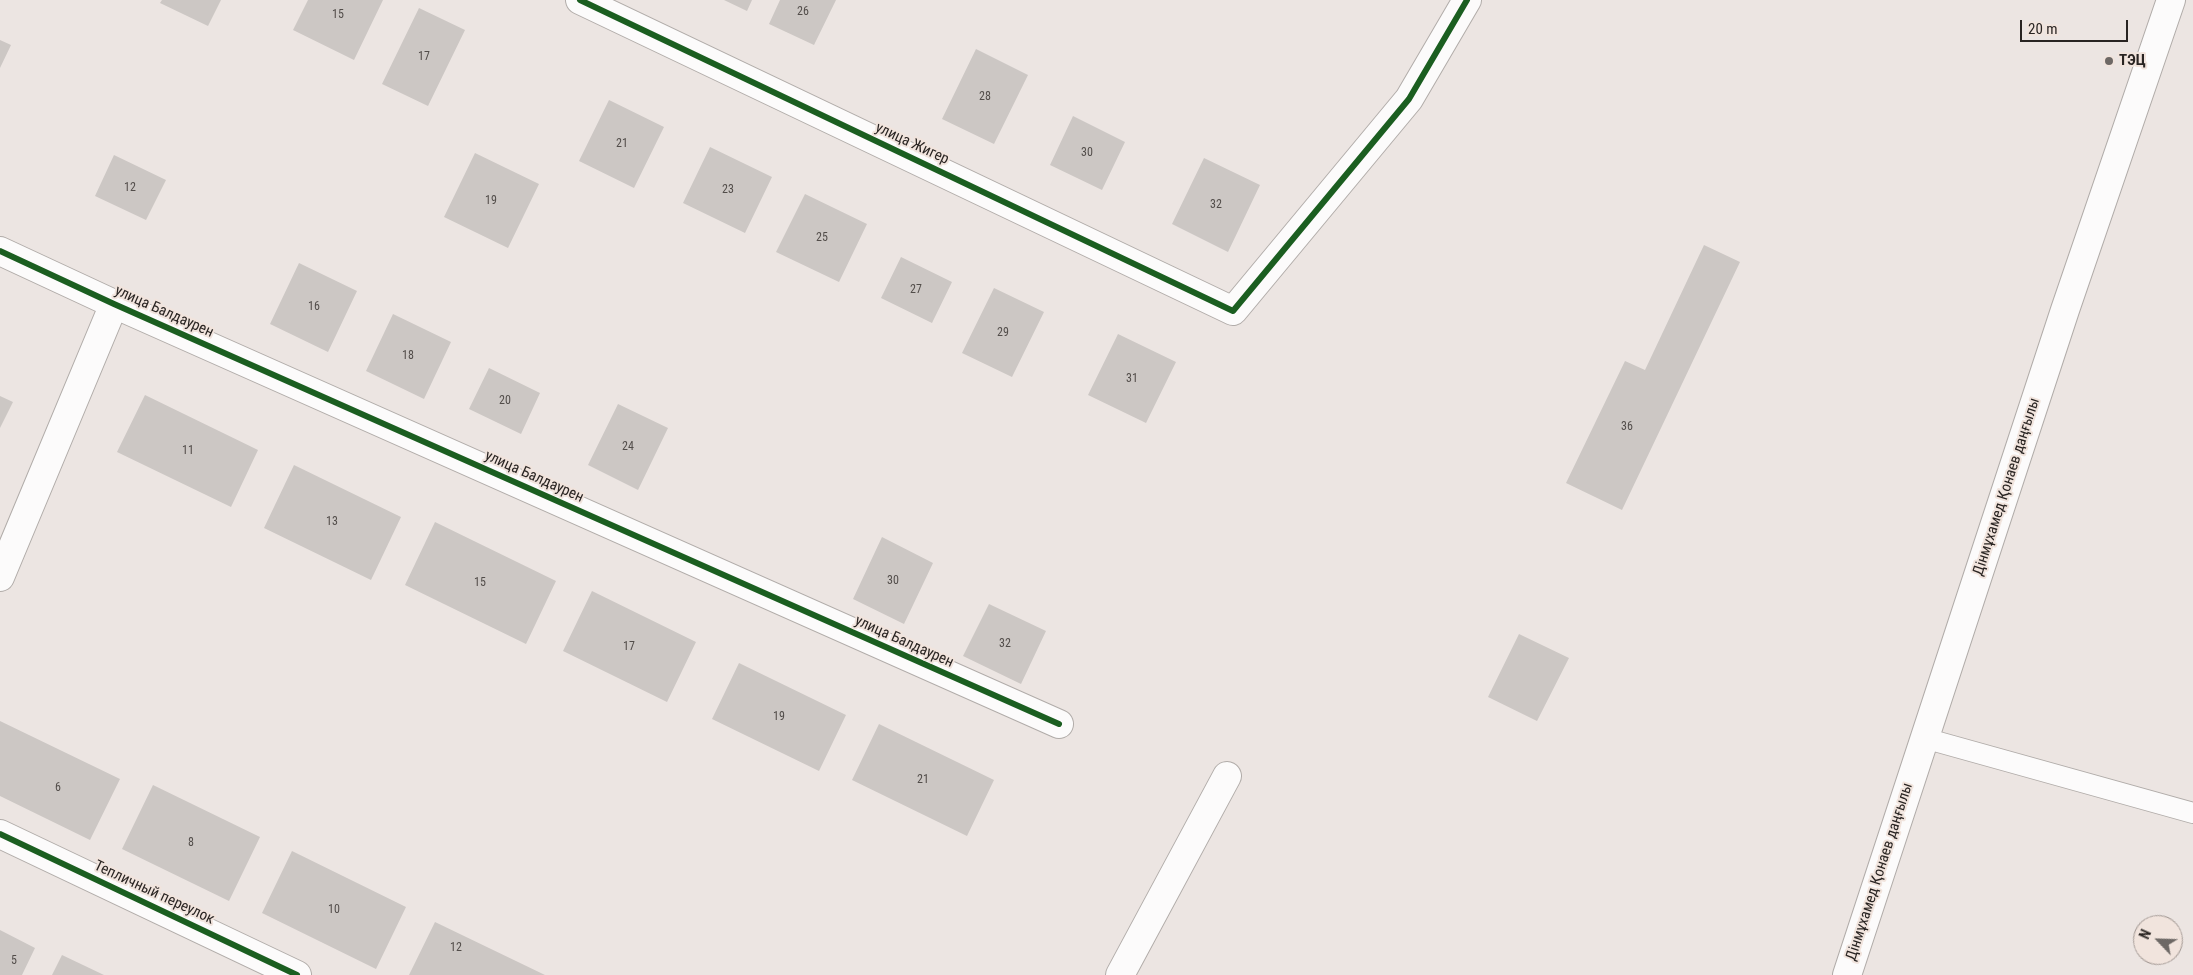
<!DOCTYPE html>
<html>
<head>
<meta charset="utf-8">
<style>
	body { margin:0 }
	#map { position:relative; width:2193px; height:975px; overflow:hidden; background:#ece5e2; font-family:"Roboto Condensed",sans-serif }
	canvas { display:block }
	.north { position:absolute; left:2133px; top:915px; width:50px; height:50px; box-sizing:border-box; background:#f1e4dd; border:1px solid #a19792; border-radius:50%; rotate:294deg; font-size:14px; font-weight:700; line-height:20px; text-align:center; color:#292422 }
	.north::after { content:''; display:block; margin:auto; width:18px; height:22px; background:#6d6865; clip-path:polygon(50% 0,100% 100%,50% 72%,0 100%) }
	.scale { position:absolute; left:2020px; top:20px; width:108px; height:22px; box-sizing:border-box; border:2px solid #292422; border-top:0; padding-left:6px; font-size:15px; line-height:18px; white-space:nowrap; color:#292422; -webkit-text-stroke:4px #f1e4dd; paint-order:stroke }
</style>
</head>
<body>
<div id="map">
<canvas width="2193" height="975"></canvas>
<div class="north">N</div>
<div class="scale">20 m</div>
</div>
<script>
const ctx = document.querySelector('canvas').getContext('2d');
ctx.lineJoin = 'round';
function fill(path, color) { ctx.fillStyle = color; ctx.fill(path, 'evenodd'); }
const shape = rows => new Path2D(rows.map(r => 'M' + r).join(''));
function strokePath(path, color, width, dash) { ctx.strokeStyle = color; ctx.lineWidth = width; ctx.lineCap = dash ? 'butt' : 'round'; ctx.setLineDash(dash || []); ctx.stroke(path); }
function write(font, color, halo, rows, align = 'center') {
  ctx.font = font + ' "Roboto Condensed",sans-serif'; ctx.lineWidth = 4; ctx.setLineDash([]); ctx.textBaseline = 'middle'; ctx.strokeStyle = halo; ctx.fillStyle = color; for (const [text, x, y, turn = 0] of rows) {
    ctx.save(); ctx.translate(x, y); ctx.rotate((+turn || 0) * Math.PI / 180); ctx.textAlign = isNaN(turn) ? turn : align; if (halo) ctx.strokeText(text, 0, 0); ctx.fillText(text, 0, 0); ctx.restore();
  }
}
const building = shape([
	[162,0,221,0,208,26,160,3],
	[308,0,383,0,354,60,293,30],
	[724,0,752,0,747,11],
	[780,0,836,0,814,45,769,24],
	[419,8,465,30,428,106,382,84],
	[0,40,11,45,0,68],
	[976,49,1028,75,994,144,942,119],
	[609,100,664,127,634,188,579,161],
	[1073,116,1125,142,1102,190,1050,165],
	[710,147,772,177,745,233,683,203],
	[475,153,539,184,508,248,444,217],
	[114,155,166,180,146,220,95,196],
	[1204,158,1260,185,1228,252,1172,224],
	[805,194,867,224,839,282,776,252],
	[1704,245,1740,262,1622,510,1566,483,1625,361,1645,370],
	[901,257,952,282,932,323,881,298],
	[299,263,357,291,328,352,270,324],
	[994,288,1044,312,1012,377,962,353],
	[393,314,451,342,424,399,366,371],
	[1118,334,1176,362,1146,423,1088,395],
	[489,368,540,393,521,434,469,409],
	[145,395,258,450,231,507,117,452],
	[0,396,13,402,0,428],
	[618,404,668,428,638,490,588,465],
	[294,465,401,517,371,580,264,528],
	[435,522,556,581,526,644,405,585],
	[882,537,933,563,904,624,853,599],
	[592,591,696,642,667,702,563,651],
	[989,604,1046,631,1021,684,963,656],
	[1519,634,1569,658,1537,721,1488,697],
	[739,663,846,715,819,771,712,719],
	[0,721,120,779,90,840,0,796],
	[879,724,994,780,967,836,852,780],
	[153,785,260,837,229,901,122,849],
	[292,851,406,907,376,969,262,913],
	[435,922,545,975,409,975],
	[0,930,35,948,22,975,0,975],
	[62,955,104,975,52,975]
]);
const lane = shape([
	[1924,738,2193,813]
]);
const street = shape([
	[580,0,1233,311,1409,99,1467,0],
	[0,251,114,304,1059,724],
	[0,577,114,304],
	[0,834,297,975],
	[1120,975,1227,776]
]);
const secondary = shape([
	[1847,975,2065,310,2171,0]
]);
const cycleway = shape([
	[580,0,1233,311,1409,99,1467,0],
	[0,251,114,304,1059,724],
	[0,834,297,975]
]);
const markers = [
	[2109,61,5,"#6d6865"]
];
const numberNames = [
	["26",803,12],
	["15",338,15],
	["17",424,57],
	["28",985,97],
	["21",622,144],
	["30",1087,153],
	["12",130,188],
	["23",728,190],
	["19",491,201],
	["32",1216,205],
	["25",822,238],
	["27",916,290],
	["16",314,307],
	["29",1003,333],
	["18",408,356],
	["31",1132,379],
	["20",505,401],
	["36",1627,427],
	["24",628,447],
	["11",188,451],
	["13",332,522],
	["30",893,581],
	["15",480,583],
	["32",1005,644],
	["17",629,647],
	["19",779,717],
	["21",923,780],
	["6",58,788],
	["8",191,843],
	["10",334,910],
	["12",456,948],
	["5",14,961]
];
const poiNames = [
	["ТЭЦ",2119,61]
];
const streetNames = [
	["улица Жигер",912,144,25],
	["улица Балдаурен",164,312,24],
	["улица Балдаурен",534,477,24],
	["Дінмұхамед Қонаев даңғылы",2007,487,-72],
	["улица Балдаурен",904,642,24],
	["Дінмұхамед Қонаев даңғылы",1880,872,-72],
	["Тепличный переулок",154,893,25]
];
fill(building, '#ccc7c4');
strokePath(lane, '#b1aca9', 22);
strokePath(street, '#b1aca9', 30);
strokePath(secondary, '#b1aca9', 30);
strokePath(lane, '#fcfbfb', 20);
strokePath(street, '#fcfbfb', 28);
strokePath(secondary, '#fcfbfb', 28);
strokePath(cycleway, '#1b5e20', 6);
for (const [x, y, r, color] of markers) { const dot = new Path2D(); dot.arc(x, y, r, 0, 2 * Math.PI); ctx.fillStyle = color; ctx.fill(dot); strokePath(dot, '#f1e4dd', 2); }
write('12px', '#524d4a', null, numberNames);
write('bold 15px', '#292422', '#f1e4dd', poiNames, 'left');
write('15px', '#292422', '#f1e4dd', streetNames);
</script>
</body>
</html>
